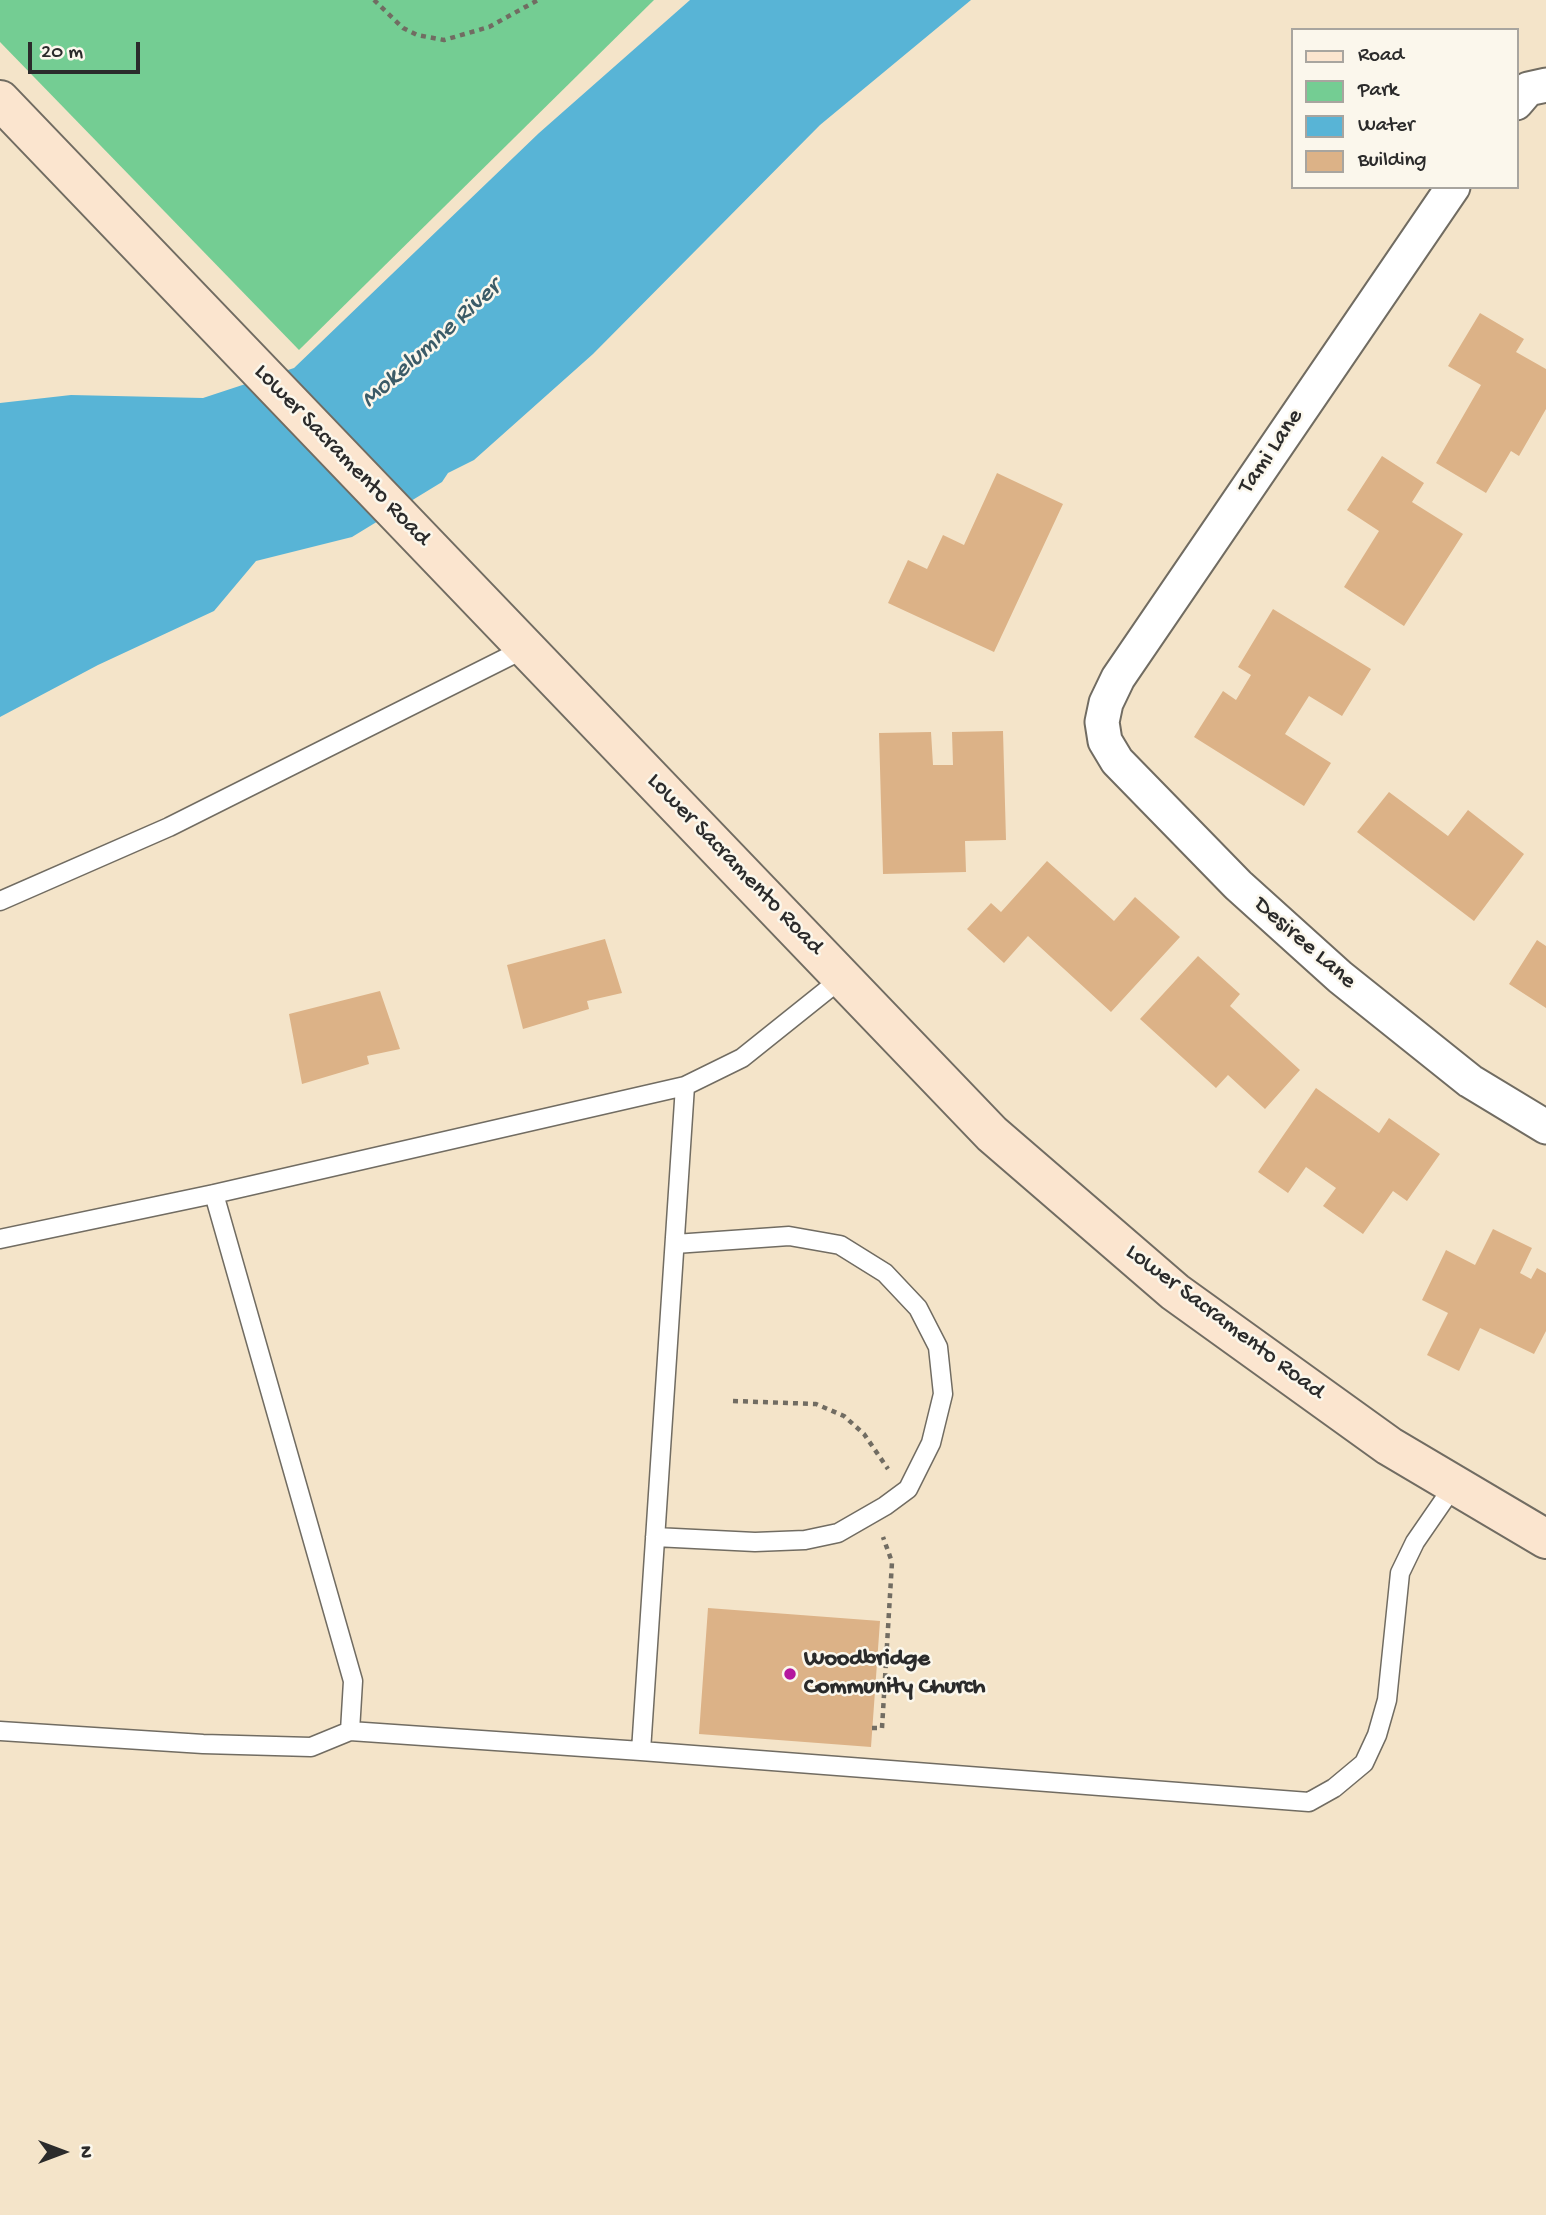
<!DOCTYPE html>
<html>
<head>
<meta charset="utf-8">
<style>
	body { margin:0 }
	#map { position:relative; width:1546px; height:2215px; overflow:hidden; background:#f4e4c9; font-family:"Gochi Hand",sans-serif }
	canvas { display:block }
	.legend { position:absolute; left:1291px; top:28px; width:228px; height:161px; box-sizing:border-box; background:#fbf7ec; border:2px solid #a8a59f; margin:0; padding:9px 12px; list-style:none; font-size:21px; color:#2b2b2b }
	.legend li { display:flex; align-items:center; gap:14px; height:35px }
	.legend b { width:35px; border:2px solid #a8a59f }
	.north { position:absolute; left:28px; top:2117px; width:70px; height:70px; -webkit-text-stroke:5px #fbf7ec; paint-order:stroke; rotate:90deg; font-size:19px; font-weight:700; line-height:28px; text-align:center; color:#2b2b2b }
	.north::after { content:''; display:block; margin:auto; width:24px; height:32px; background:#2b2b2b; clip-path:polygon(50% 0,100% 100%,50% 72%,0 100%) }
	.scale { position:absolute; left:28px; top:42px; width:112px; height:32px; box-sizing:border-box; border:4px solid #2b2b2b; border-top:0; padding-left:9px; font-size:21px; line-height:24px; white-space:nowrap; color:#2b2b2b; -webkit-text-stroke:5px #fbf7ec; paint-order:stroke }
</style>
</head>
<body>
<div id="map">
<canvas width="1546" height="2215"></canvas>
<ul class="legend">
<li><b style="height:9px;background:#fbe5cf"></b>Road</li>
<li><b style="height:19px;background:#74cd93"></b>Park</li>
<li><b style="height:19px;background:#58b4d6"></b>Water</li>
<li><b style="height:19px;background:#dcb287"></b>Building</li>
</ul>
<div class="north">N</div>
<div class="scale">20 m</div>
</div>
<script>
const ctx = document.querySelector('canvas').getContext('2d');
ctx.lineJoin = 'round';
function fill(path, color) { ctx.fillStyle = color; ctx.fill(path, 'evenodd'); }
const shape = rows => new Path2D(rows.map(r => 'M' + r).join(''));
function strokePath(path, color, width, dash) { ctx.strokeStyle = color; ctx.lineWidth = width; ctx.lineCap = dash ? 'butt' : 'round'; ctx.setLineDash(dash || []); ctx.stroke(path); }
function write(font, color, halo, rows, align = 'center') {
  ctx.font = font + ' "Gochi Hand",sans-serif'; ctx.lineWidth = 5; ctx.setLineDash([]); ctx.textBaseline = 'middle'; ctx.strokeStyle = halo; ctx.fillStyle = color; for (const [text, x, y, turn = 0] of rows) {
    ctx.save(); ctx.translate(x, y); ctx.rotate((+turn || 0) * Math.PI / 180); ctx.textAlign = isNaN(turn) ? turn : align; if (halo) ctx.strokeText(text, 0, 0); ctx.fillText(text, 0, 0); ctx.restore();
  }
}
const green = shape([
	[0,0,654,0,299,350,0,42]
]);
const water = shape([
	[690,0,971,0,820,125,593,354,474,460,448,473,442,482,352,537,256,561,214,611,98,665,0,717,0,403,71,395,203,398,294,368,539,133]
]);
const building = shape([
	[1480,313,1524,339,1516,352,1546,369,1546,409,1519,456,1511,451,1486,493,1436,463,1481,385,1448,366],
	[1382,456,1424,483,1412,502,1463,534,1404,626,1344,587,1379,531,1347,510],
	[997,473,1063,504,994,652,888,603,908,560,927,569,943,535,964,545],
	[1273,609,1371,669,1342,716,1309,696,1285,734,1331,763,1304,806,1194,737,1223,691,1236,700,1251,675,1238,667],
	[1003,731,1006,840,965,841,966,872,883,874,879,733,931,732,933,765,953,765,952,732],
	[1389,792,1448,836,1468,810,1524,854,1474,921,1357,832],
	[1047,861,1114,921,1135,897,1180,937,1111,1012,1028,936,1004,963,967,929,991,903,1001,912],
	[605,939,622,993,587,1001,589,1009,523,1029,507,965],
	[1537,940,1546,946,1546,1008,1509,984],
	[1198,956,1240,994,1230,1006,1300,1070,1265,1109,1228,1075,1216,1088,1140,1019],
	[380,991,400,1049,367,1056,369,1064,302,1084,289,1014],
	[1316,1088,1379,1133,1389,1118,1440,1154,1407,1201,1393,1191,1363,1234,1323,1206,1336,1188,1306,1167,1288,1193,1258,1172],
	[1493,1229,1532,1248,1520,1273,1531,1279,1537,1268,1546,1273,1546,1331,1534,1354,1480,1328,1459,1371,1427,1355,1448,1313,1422,1300,1446,1250,1475,1265],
	[708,1608,880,1621,871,1747,699,1734]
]);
const path = shape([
	[374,0,403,28,417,35,444,40,489,27,538,0],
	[733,1401,816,1404,844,1416,864,1434,888,1469],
	[872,1728,882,1728,892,1562,883,1537]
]);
const service = shape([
	[0,901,169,827,526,648],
	[842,978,742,1058,685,1086,641,1751,1309,1802,1334,1788,1364,1763,1377,1735,1387,1700,1400,1573,1415,1542,1455,1484],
	[0,1239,214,1194],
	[655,1537,755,1542,805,1540,838,1533,885,1506,908,1489,931,1443,943,1394,938,1347,918,1308,885,1273,840,1245,789,1236,675,1244],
	[0,1731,203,1744,311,1747,350,1731],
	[641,1751,350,1731,353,1681,214,1194,685,1086]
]);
const minor = shape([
	[1516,103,1528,89,1546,85],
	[1453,187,1118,678,1106,703,1102,722,1105,741,1117,761,1238,885,1340,977,1470,1081,1546,1127]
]);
const secondary = shape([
	[0,100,992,1134,1175,1292,1389,1446,1546,1539]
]);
const markers = [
	[790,1674,7,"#b5179e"]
];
const streetNames = [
	["Tami Lane",1272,452,-56],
	["Lower Sacramento Road",341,456,46],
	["Lower Sacramento Road",734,865,46],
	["Desiree Lane",1304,944,41],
	["Lower Sacramento Road",1224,1323,37]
];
const poiNames = [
	["Woodbridge",804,1660],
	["Community Church",804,1688]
];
const waterNames = [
	["Mokelumne River",432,345,-42]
];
fill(green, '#74cd93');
fill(water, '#58b4d6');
fill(building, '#dcb287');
strokePath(service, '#716c62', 21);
strokePath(minor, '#716c62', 37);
strokePath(secondary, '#716c62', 42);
strokePath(path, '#716c62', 4.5, [5, 5]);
strokePath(service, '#fff', 18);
strokePath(minor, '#fff', 33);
strokePath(secondary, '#fbe5cf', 38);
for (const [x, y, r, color] of markers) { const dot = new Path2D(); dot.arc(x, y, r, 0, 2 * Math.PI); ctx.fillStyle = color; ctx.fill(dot); strokePath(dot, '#fbf7ec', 2.5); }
write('24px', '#2b2b2b', '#fbf7ec', streetNames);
write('bold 24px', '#2b2b2b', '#fbf7ec', poiNames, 'left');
write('italic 26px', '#3b5b67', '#fbf7ec', waterNames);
</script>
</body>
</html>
